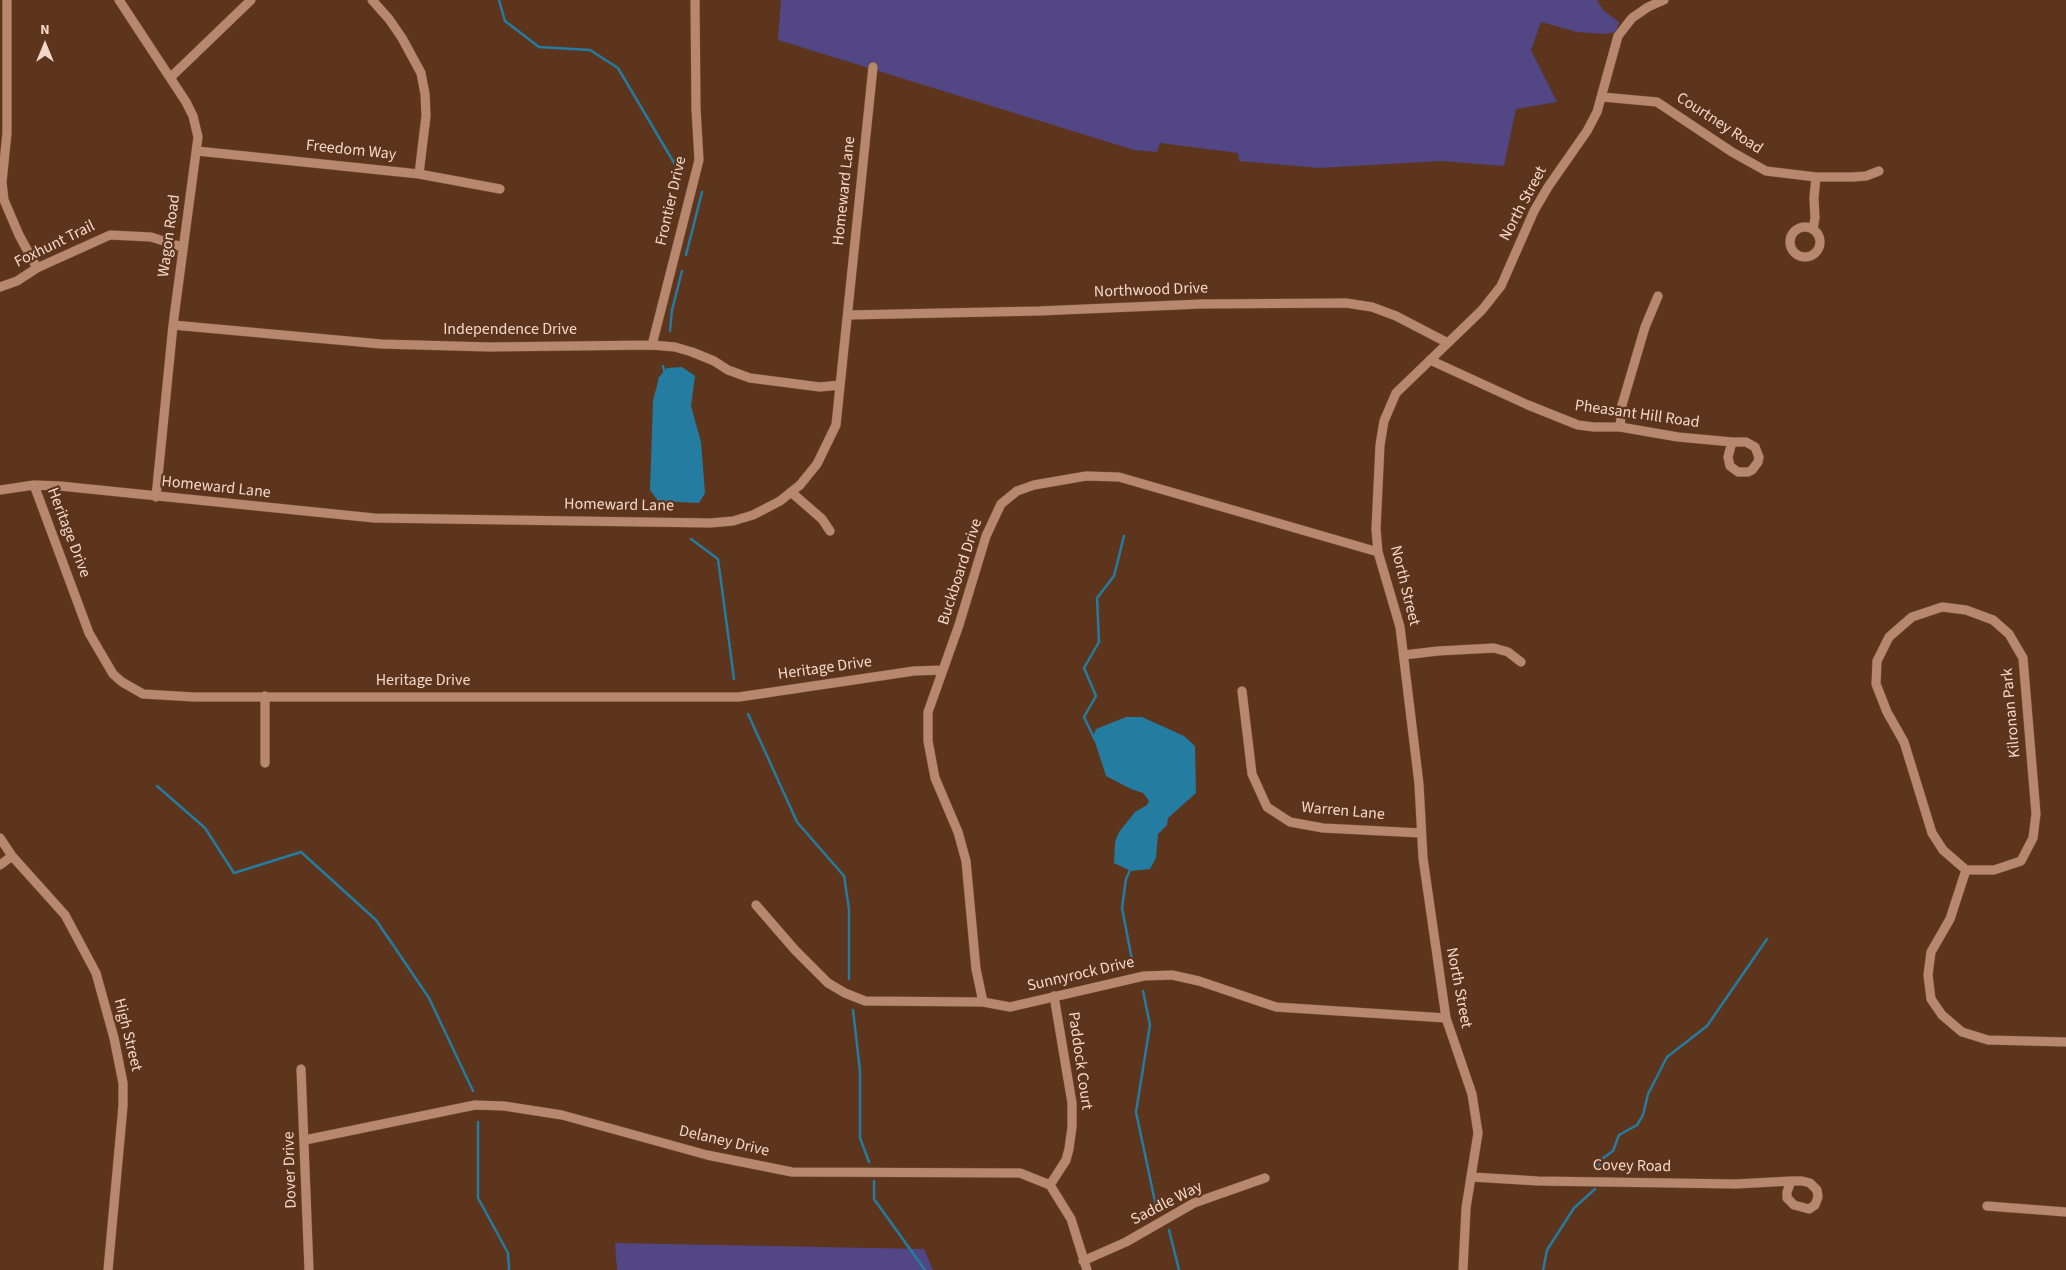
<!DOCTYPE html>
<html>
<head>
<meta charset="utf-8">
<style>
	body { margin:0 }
	#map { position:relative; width:2066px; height:1270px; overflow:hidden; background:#5d341c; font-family:"Source Sans 3",sans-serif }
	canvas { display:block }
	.north { position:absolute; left:20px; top:20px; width:50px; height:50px; -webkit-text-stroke:4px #5d341c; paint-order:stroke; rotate:0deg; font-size:14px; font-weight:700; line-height:20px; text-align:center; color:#f2d8ca }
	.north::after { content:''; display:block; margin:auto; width:18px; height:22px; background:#f2d8ca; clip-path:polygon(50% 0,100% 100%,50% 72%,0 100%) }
</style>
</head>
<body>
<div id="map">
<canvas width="2066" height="1270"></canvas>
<div class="north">N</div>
</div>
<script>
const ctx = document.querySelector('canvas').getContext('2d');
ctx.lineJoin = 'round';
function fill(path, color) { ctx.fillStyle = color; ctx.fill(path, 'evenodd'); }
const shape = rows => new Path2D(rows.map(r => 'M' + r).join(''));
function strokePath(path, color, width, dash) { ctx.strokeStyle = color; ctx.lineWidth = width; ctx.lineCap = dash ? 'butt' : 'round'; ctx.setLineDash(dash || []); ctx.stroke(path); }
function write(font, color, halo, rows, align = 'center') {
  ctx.font = font + ' "Source Sans 3",sans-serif'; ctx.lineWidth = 4.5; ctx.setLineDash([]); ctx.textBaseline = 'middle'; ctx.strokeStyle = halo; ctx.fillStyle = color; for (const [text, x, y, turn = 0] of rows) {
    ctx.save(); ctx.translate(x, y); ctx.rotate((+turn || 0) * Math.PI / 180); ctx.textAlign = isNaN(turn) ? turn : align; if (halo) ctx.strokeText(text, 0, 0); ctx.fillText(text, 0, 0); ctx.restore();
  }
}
const green = shape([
	[781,0,1597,0,1603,10,1619,22,1616,32,1605,34,1577,32,1541,22,1531,50,1557,102,1516,109,1504,166,1441,161,1319,168,1239,161,1238,153,1160,143,1157,152,1134,150,778,40],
	[615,1243,924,1249,933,1270,617,1270]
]);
const water = shape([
	[682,367,695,376,691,406,701,442,705,493,699,503,658,501,650,490,653,401,659,377,667,368],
	[1126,717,1142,717,1184,736,1195,746,1196,793,1168,818,1167,825,1158,834,1156,858,1150,869,1131,871,1114,863,1115,842,1119,832,1135,812,1147,805,1149,801,1143,793,1131,789,1106,776,1093,736,1096,729]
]);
const stream = shape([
	[499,0,505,21,539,47,590,50,618,68,680,173],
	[686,255,702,192],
	[670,331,672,310,682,271],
	[663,366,665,374],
	[691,539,718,559,734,679],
	[748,714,797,822,844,876,849,909,849,979],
	[1095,740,1084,717,1096,696,1084,668,1099,642,1097,598,1114,576,1124,536],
	[157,786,205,828,234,873,301,852,376,920,429,998,473,1091],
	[1131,868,1126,879,1122,908,1132,960],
	[1143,991,1150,1025,1136,1112,1157,1211],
	[853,1010,860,1071,860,1138,869,1162],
	[478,1122,478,1198,508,1253,509,1270],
	[1598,1168,1602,1159,1613,1151,1619,1135,1637,1125,1643,1115,1648,1094,1667,1057,1707,1026,1767,939],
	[874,1181,874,1199,925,1270],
	[1169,1230,1179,1270],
	[1543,1270,1547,1250,1574,1208,1595,1189]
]);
const minor = shape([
	[7,0,7,133,2,182,4,200,19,235,37,268],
	[119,0,186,102,193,116,198,137,173,325,156,497],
	[372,0,389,19,402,38,421,73,425,94,426,116,419,174],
	[171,77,251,0],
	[1603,97,1657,102,1732,152,1766,171,1816,177,1852,177,1866,176,1879,171],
	[197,151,419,174,500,189],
	'1790 242a15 15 0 1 1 30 0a15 15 0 1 1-30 0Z',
	[1813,229,1815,218,1814,198,1816,177],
	[0,287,17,281,37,268,110,235,151,237,182,247],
	[848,315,1039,311,1201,304,1346,303,1372,307,1396,316,1448,343],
	[173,325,381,344,489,347,652,345,675,347,692,352,714,361,728,370,750,378,820,387,840,385],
	[652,345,699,160,696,109,695,0],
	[1430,360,1528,405,1578,425,1594,427,1620,427,1678,437,1732,442],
	[1620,427,1622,405,1645,327,1658,296],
	[1732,442,1746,442,1755,447,1759,457,1758,462,1752,470,1748,472,1738,472,1730,466,1728,457,1732,442],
	[34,485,89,633,113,674,122,682,143,694,194,697,739,697,914,671,943,670],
	[0,490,34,485,60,486,374,518,710,523,733,521,753,515,780,501,800,485,817,464,836,425,873,67],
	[791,492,822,519,830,531],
	[1942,607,1966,610,1993,620,2009,634,2023,658,2036,814,2033,838,2021,861,1994,870,1966,870,1943,850,1932,833,1904,742,1887,712,1876,684,1877,661,1889,637,1912,617,1942,607],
	[1404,655,1438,651,1494,648,1508,652,1521,662],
	[1242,691,1252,774,1267,807,1290,822,1323,828,1421,833],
	[265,696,265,763],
	[0,838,12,856,65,915,96,973,114,1038,123,1083,123,1106,108,1270],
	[0,865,12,856],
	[1966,870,1950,919,1931,952,1928,975,1931,999,1942,1015,1962,1032,1988,1040,2066,1042],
	[756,905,795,950,828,983,845,993,865,1001,983,1002,1010,1007,1144,976,1172,975,1199,981,1276,1007,1446,1018],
	[983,1002,976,969,966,861,958,832,935,778,928,741,928,712,959,625,986,536,1001,504,1017,491,1034,485,1086,476,1119,477,1378,552],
	[301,1069,309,1270],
	[305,1140,475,1105,504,1106,562,1115,707,1155,792,1172,1020,1173,1050,1185,1071,1219,1087,1270],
	[1472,1177,1538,1181,1736,1184,1791,1181,1802,1181,1810,1183,1817,1190,1818,1197,1815,1205,1809,1209,1794,1205,1787,1198,1787,1192,1791,1181],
	[1050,1185,1066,1160,1069,1149,1072,1127,1072,1103,1054,996],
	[1987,1206,2066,1212],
	[1083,1261,1126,1242,1194,1203,1265,1178],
	[1463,1270,1466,1208,1478,1133,1472,1094,1446,1018,1423,858,1419,784,1400,627,1378,552,1376,529,1380,445,1384,421,1396,393,1482,310,1501,286,1534,211,1548,187,1587,131,1597,112,1618,36,1632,18,1648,7,1664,0]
]);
const streetNames = [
	["Courtney Road",1719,124,33],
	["Freedom Way",351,151,6],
	["Homeward Lane",845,191,-84],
	["Frontier Drive",672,201,-77],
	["North Street",1524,204,-62],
	["Wagon Road",170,236,-82],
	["Foxhunt Trail",55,245,-26],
	["Northwood Drive",1151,291,-2],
	["Independence Drive",510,330],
	["Pheasant Hill Road",1637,415,8],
	["Homeward Lane",216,488,6],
	["Homeward Lane",619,506,1],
	["Heritage Drive",68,533,69],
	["Buckboard Drive",961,572,-72],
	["North Street",1404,586,76],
	["Heritage Drive",825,669,-8],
	["Heritage Drive",423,681],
	["Kilronan Park",2012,713,-95],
	["Warren Lane",1343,812,5],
	["Sunnyrock Drive",1081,975,-13],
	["North Street",1458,988,79],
	["High Street",127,1035,76],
	["Paddock Court",1079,1061,82],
	["Delaney Drive",724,1142,13],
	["Covey Road",1632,1167,1],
	["Dover Drive",291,1170,-92],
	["Saddle Way",1167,1204,-27]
];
fill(green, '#524684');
fill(water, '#247ca1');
strokePath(stream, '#247ca1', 2.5);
strokePath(minor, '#725039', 10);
strokePath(minor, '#b7886d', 9);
write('16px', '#f2d8ca', '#5d341c', streetNames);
</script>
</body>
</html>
